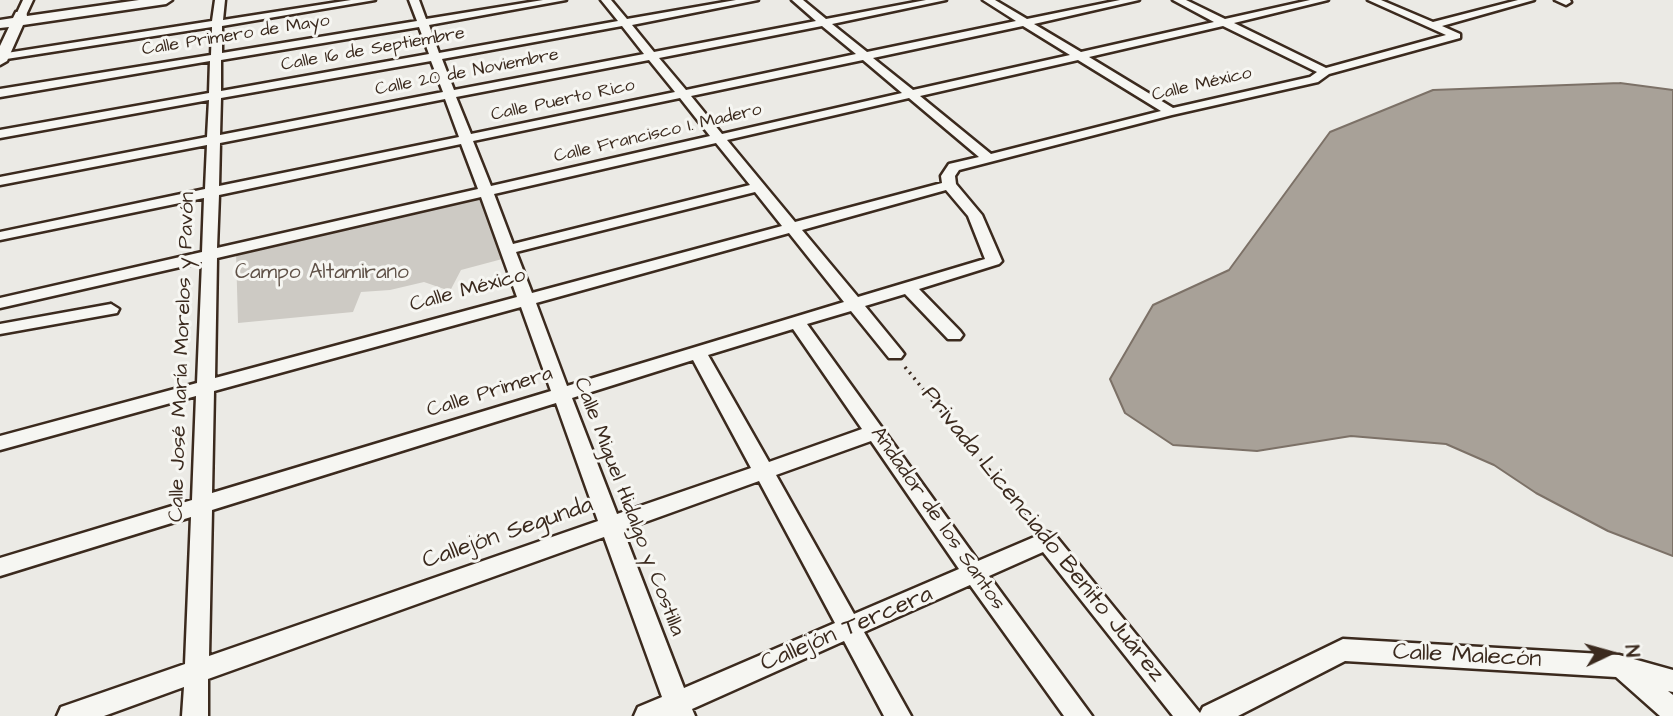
<!DOCTYPE html>
<html>
<head>
<meta charset="utf-8">
<style>
	body { margin:0 }
	#map { position:relative; width:1673px; height:716px; overflow:hidden; background:#ebeae5; font-family:"Architects Daughter",sans-serif }
	canvas { display:block }
	.north { position:absolute; left:1575px; top:618px; width:70px; height:70px; -webkit-text-stroke:5px #f6f6f2; paint-order:stroke; rotate:85deg; font-size:19px; font-weight:700; line-height:28px; text-align:center; color:#3b2a1e }
	.north::after { content:''; display:block; margin:auto; width:24px; height:32px; background:#3b2a1e; clip-path:polygon(50% 0,100% 100%,50% 72%,0 100%) }
</style>
</head>
<body>
<div id="map">
<canvas width="1673" height="716"></canvas>
<div class="north">N</div>
</div>
<script>
const ctx = document.querySelector('canvas').getContext('2d');
ctx.lineJoin = 'round';
function fill(path, color) { ctx.fillStyle = color; ctx.fill(path, 'evenodd'); }
const shape = rows => new Path2D(rows.map(r => 'M' + r).join(''));
function strokePath(path, color, width, dash) { ctx.strokeStyle = color; ctx.lineWidth = width; ctx.lineCap = dash ? 'butt' : 'round'; ctx.setLineDash(dash || []); ctx.stroke(path); }
function write(font, color, halo, rows, align = 'center') {
  ctx.font = font + ' "Architects Daughter",sans-serif'; ctx.lineWidth = 6; ctx.setLineDash([]); ctx.textBaseline = 'middle'; ctx.strokeStyle = halo; ctx.fillStyle = color; for (const [text, x, y, turn = 0] of rows) {
    ctx.save(); ctx.translate(x, y); ctx.rotate((+turn || 0) * Math.PI / 180); ctx.textAlign = isNaN(turn) ? turn : align; if (halo) ctx.strokeText(text, 0, 0); ctx.fillText(text, 0, 0); ctx.restore();
  }
}
const green = shape([
	[482,194,506,258,461,270,450,291,424,282,390,290,361,292,353,312,238,323,236,252]
]);
const water = shape([
	[1620,83,1673,90,1673,556,1608,531,1536,493,1494,465,1446,444,1351,436,1257,451,1173,445,1125,413,1110,379,1153,305,1229,270,1330,132,1433,90,1620,83]
]);
const pathFar1 = shape([
	[905,367,990,471]
]);
const path = shape([
	[988,469,1035,526]
]);
const minor = shape([
	[23,0,33,0,26,15,21,18,16,15,23,0],
	[215,0,225,0,223,20,351,0,375,0,222,26,222,53,417,21,409,0,419,0,426,19,543,0,566,0,429,25,439,53,618,21,601,0,611,0,627,19,736,0,758,0,632,25,654,52,816,21,792,0,803,0,826,19,926,0,946,0,832,24,867,52,1016,21,983,0,995,0,1027,19,1120,0,1139,0,1034,24,1081,52,1214,22,1173,0,1186,0,1225,19,1310,0,1328,0,1234,23,1326,68,1446,35,1368,0,1381,0,1433,22,1518,0,1534,0,1442,26,1460,34,1460,38,1329,74,1318,82,1172,115,959,170,955,176,956,184,982,215,1002,261,999,264,919,289,960,331,963,335,960,339,948,339,905,294,865,306,901,350,904,354,901,358,889,358,851,311,807,324,978,561,1039,535,1047,532,1055,535,1200,713,1203,707,1343,639,1619,655,1673,670,1673,692,1668,691,1673,695,1673,716,1660,716,1616,677,1345,661,1238,716,1173,716,1043,552,989,576,1092,716,1064,716,970,585,864,632,911,716,884,716,844,641,692,709,695,716,634,716,638,707,662,697,604,537,208,679,208,716,182,716,184,687,104,716,57,716,61,707,185,664,191,517,0,576,0,558,192,500,196,396,0,450,0,436,197,383,202,262,0,308,0,298,202,252,204,198,0,240,0,232,205,189,207,145,0,185,0,177,207,137,209,100,0,138,0,130,209,93,210,61,0,97,0,89,211,55,212,27,0,60,0,54,212,21,215,0],
	[622,26,644,54,454,90,442,59,622,26],
	[822,26,856,54,686,90,659,58,822,26],
	[1023,26,1070,55,913,90,873,58,1023,26],
	[1223,26,1317,72,1310,77,1173,108,1089,57,1223,26],
	[419,27,429,54,221,91,221,60,419,27],
	[649,60,675,92,471,134,456,97,649,60],
	[863,60,902,93,722,134,691,96,863,60],
	[1078,60,1161,111,991,154,920,96,1078,60],
	[431,61,443,92,220,135,221,98,431,61],
	[680,98,710,136,491,186,473,141,680,98],
	[909,98,979,157,949,164,941,176,942,183,795,222,727,140,909,98],
	[445,99,459,137,219,186,220,143,445,99],
	[716,143,750,185,513,244,494,194,716,143],
	[461,144,478,189,217,248,219,195,461,144],
	[946,190,968,216,985,259,858,297,802,230,946,190],
	[755,192,782,226,532,293,516,252,755,192],
	[481,197,517,297,215,378,217,258,481,197],
	[789,233,844,302,567,386,536,303,789,233],
	[521,307,551,391,212,493,214,391,521,307],
	[793,329,862,429,769,462,708,355,793,329],
	[693,360,751,468,617,514,572,398,693,360],
	[556,403,598,521,209,656,212,510,556,403],
	[871,441,959,569,854,614,776,475,871,441],
	[759,481,835,623,684,688,623,530,759,481],
	[1555,0,1570,0,1571,2,1566,5,1555,0],
	[111,304,119,309,117,313,0,334,0,324,111,304]
]);
const tertiary = shape([
	[139,0,172,0,166,4,23,25,7,61,0,65,0,46,9,27,0,28,0,20,13,18,16,12,26,12,27,16,139,0]
]);
const farStreetnames = [
	["Calle Primero de Mayo",236,36,-9],
	["Calle 16 de Septiembre",373,50,-10],
	["Calle 20 de Noviembre",467,73,-11],
	["Calle México",1202,85,-13],
	["Calle Puerto Rico",563,101,-12],
	["Calle Francisco I. Madero",658,134,-13]
];
const parkNames = [
	["Campo Altamirano",322,274]
];
const streetNames = [
	["Calle México",468,291,-15],
	["Calle José María Morelos y Pavón",183,357,-88],
	["Calle Primera",490,393,-17],
	["Calle Miguel Hidalgo y Costilla",628,507,69],
	["Andador de los Santos",937,519,55]
];
const nearStreetnames = [
	["Callejón Segunda",508,534,-19],
	["Privada Licenciado Benito Juárez",1042,535,51],
	["Callejón Tercera",847,630,-23],
	["Calle Malecón",1467,657,3]
];
fill(green, '#cdcac4');
fill(water, '#a8a198');
strokePath(water, '#7c7167', 2);
strokePath(minor, '#3b2a1e', 5);
strokePath(tertiary, '#3b2a1e', 5);
strokePath(pathFar1, '#3b2a1e', 3.5, [2, 5]);
strokePath(path, '#3b2a1e', 4.5, [2.5, 7]);
fill(minor, '#f6f6f2');
fill(tertiary, '#f6f6f2');
write('18px', '#3b2a1e', '#f6f6f2', farStreetnames);
write('21px', '#605248', '#f6f6f2', parkNames);
write('21px', '#3b2a1e', '#f6f6f2', streetNames);
write('24px', '#3b2a1e', '#f6f6f2', nearStreetnames);
</script>
</body>
</html>
